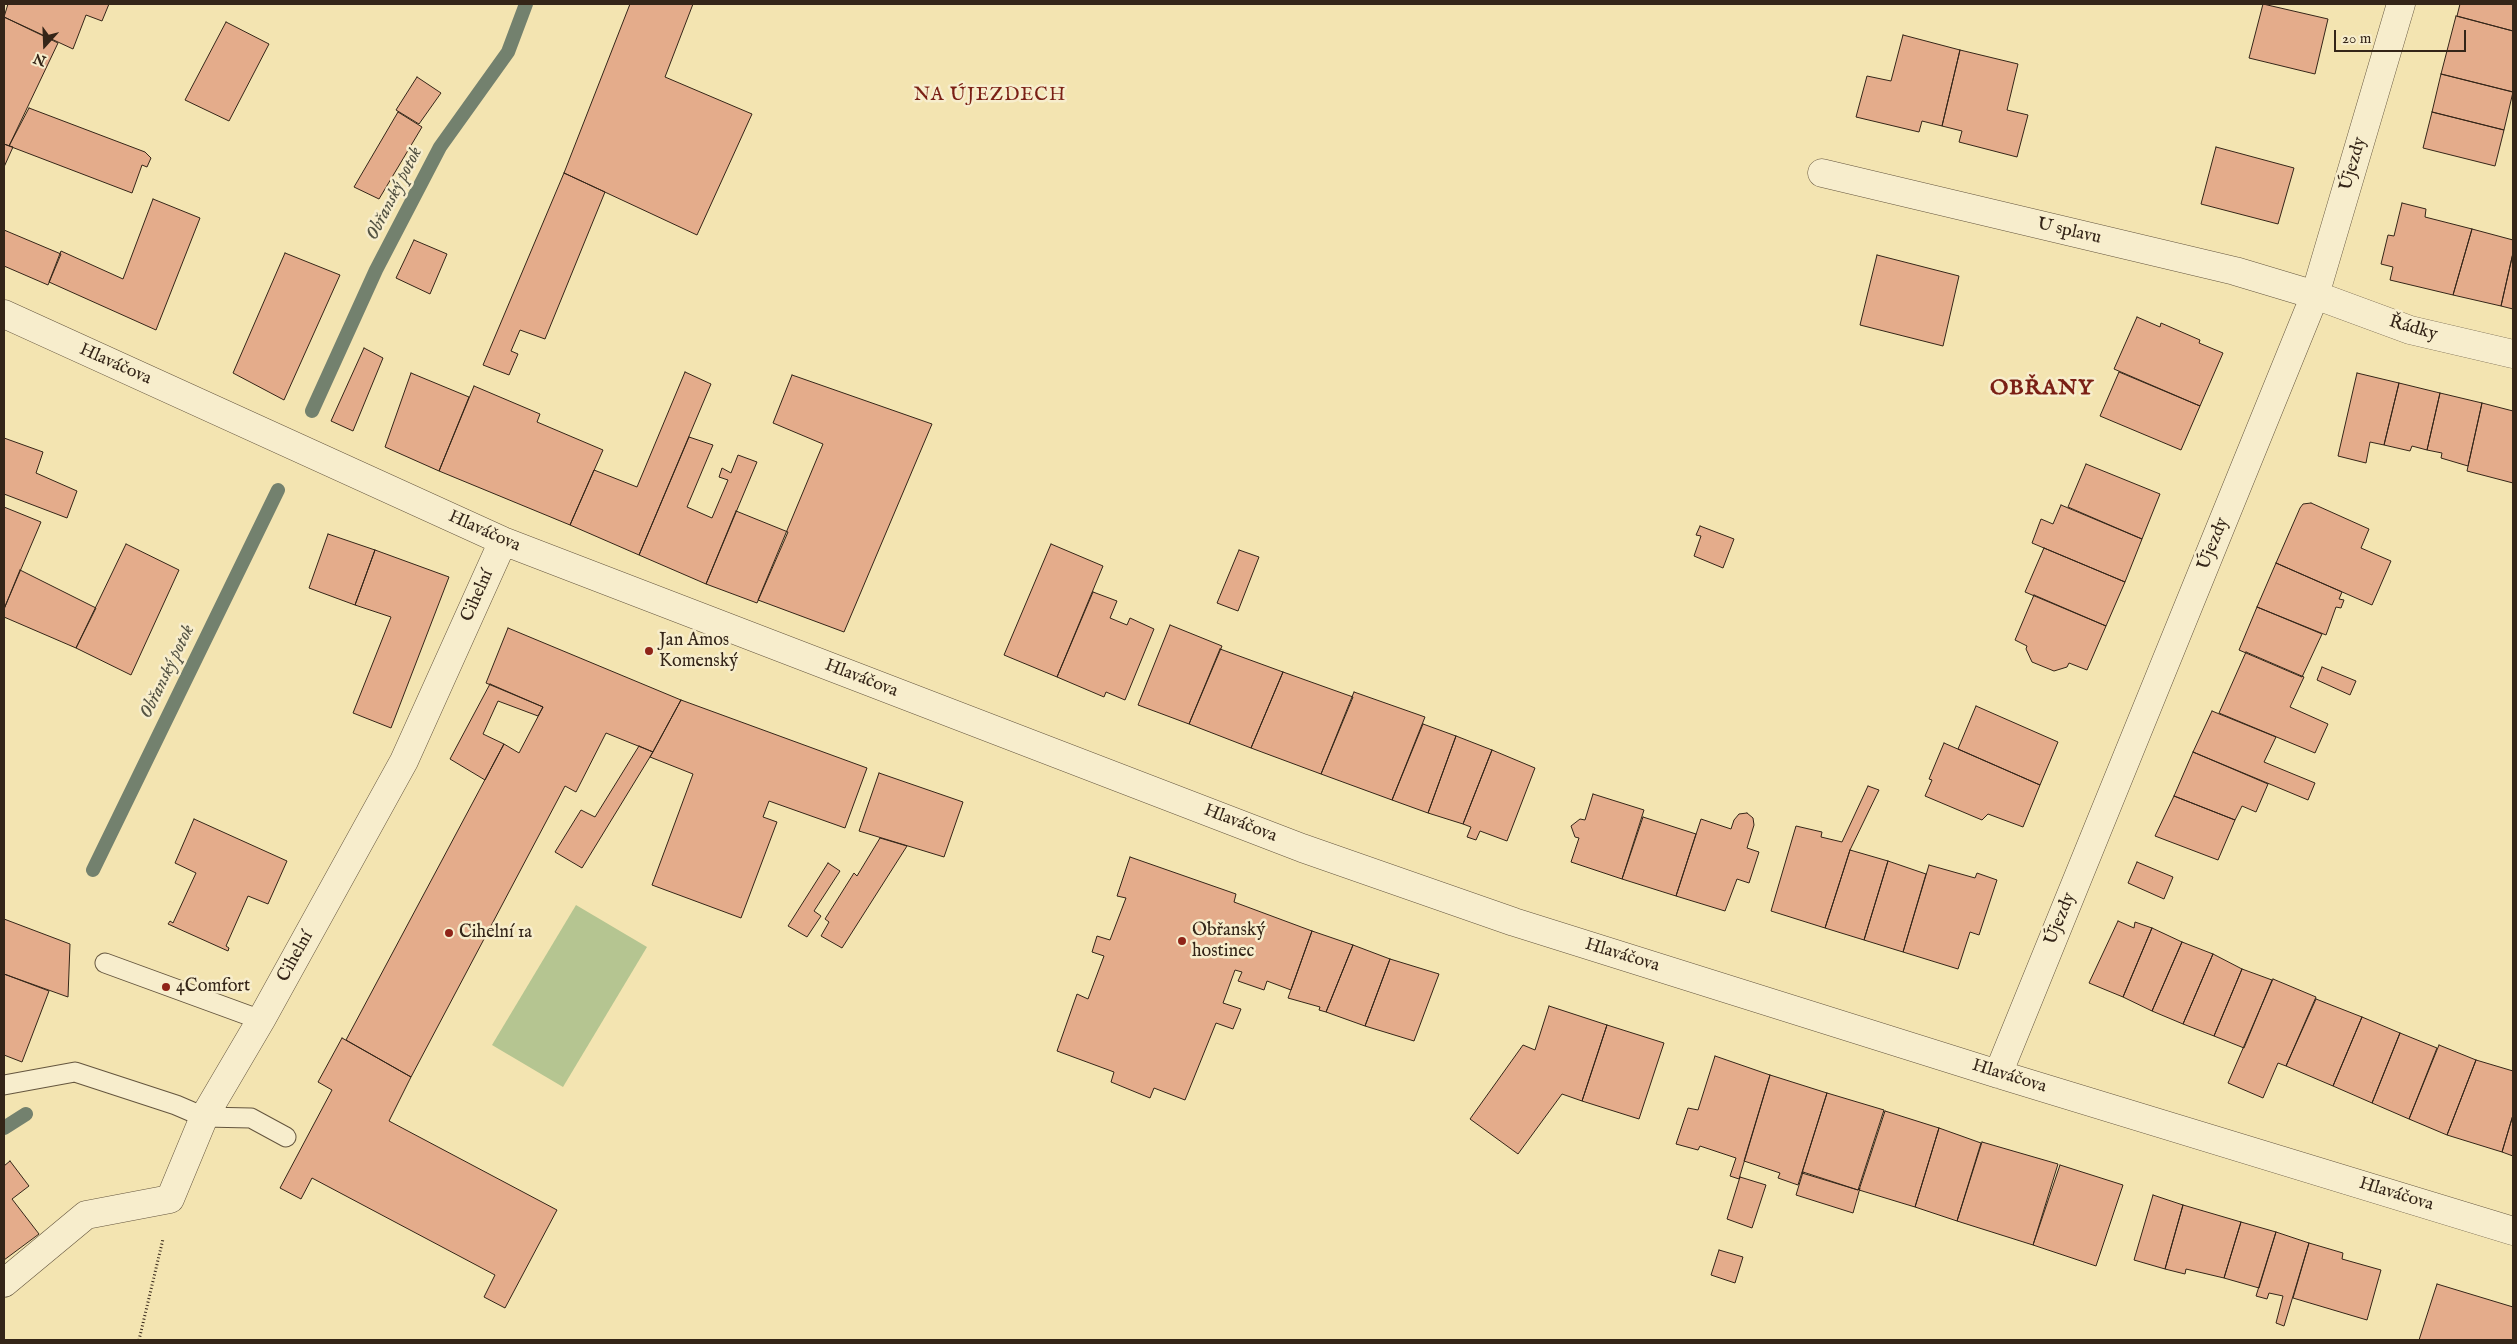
<!DOCTYPE html>
<html>
<head>
<meta charset="utf-8">
<style>
	body { margin:0 }
	#map { position:relative; width:2517px; height:1344px; overflow:hidden; background:#f3e4b1; font-family:"IM FELL English",serif }
	canvas { display:block }
	.frame { position:absolute; inset:0; border:5px solid #342518; pointer-events:none }
	.north { position:absolute; left:20px; top:20px; width:50px; height:50px; -webkit-text-stroke:4px #f7edcc; paint-order:stroke; rotate:200deg; font-size:14px; font-weight:700; line-height:20px; text-align:center; color:#342518 }
	.north::after { content:''; display:block; margin:auto; width:18px; height:22px; background:#342518; clip-path:polygon(50% 0,100% 100%,50% 72%,0 100%) }
	.scale { position:absolute; left:2334px; top:30px; width:132px; height:22px; box-sizing:border-box; border:2px solid #342518; border-top:0; padding-left:6px; font-size:15px; line-height:18px; white-space:nowrap; color:#342518; -webkit-text-stroke:4px #f7edcc; paint-order:stroke }
</style>
</head>
<body>
<div id="map">
<canvas width="2517" height="1344"></canvas>
<div class="frame"></div>
<div class="north">N</div>
<div class="scale">20 m</div>
</div>
<script>
const ctx = document.querySelector('canvas').getContext('2d');
ctx.lineJoin = 'round';
function fill(path, color) { ctx.fillStyle = color; ctx.fill(path, 'evenodd'); }
const shape = rows => new Path2D(rows.map(r => 'M' + r).join(''));
function strokePath(path, color, width, dash) { ctx.strokeStyle = color; ctx.lineWidth = width; ctx.lineCap = dash ? 'butt' : 'round'; ctx.setLineDash(dash || []); ctx.stroke(path); }
function write(font, color, halo, rows, align = 'center') {
  ctx.font = font + ' "IM FELL English",serif'; ctx.lineWidth = 5; ctx.setLineDash([]); ctx.textBaseline = 'middle'; ctx.strokeStyle = halo; ctx.fillStyle = color; for (const [text, x, y, turn = 0] of rows) {
    ctx.save(); ctx.translate(x, y); ctx.rotate((+turn || 0) * Math.PI / 180); ctx.textAlign = isNaN(turn) ? turn : align; if (halo) ctx.strokeText(text, 0, 0); ctx.fillText(text, 0, 0); ctx.restore();
  }
}
const green = shape([
	[576,905,647,947,563,1087,492,1045]
]);
const stream = shape([
	[312,411,376,270,440,147,508,52,526,4],
	[93,870,278,490],
	[4,1128,26,1114]
]);
const building = shape([
	[8,4,109,4,102,21,86,15,73,49,4,17,8,4],
	[630,4,693,4,665,77,752,114,697,235,564,173,630,4],
	[2263,4,2328,19,2315,74,2249,58,2263,4],
	[2460,4,2513,4,2513,31,2457,16,2460,4],
	[2456,16,2513,31,2513,92,2441,74,2456,16],
	[4,17,58,43,9,146,4,144,4,17],
	[226,22,269,44,229,121,185,100,226,22],
	[1903,35,1960,50,1942,126,1922,121,1919,132,1856,117,1867,76,1891,81,1903,35],
	[1960,50,2018,64,2007,110,2028,115,2017,157,1959,142,1962,131,1942,126,1960,50],
	[2441,74,2513,92,2504,130,2432,112,2441,74],
	[417,77,441,93,419,124,396,110,417,77],
	[29,108,145,152,151,158,147,167,142,165,132,193,9,146,29,108],
	[398,112,422,127,379,199,354,187,398,112],
	[2432,112,2504,130,2495,166,2423,148,2432,112],
	[4,144,13,147,4,167,4,144],
	[2216,147,2294,168,2278,224,2201,204,2216,147],
	[564,173,605,192,545,339,520,330,511,351,518,354,509,375,483,365,564,173],
	[153,199,200,218,156,330,49,282,61,251,123,279,153,199],
	[2402,203,2426,209,2425,217,2472,229,2453,295,2390,280,2393,267,2381,264,2388,235,2394,236,2402,203],
	[2472,229,2513,240,2513,253,2501,306,2453,295,2472,229],
	[4,230,61,254,48,285,4,266,4,230],
	[414,240,447,254,430,294,396,278,414,240],
	[285,253,340,275,284,400,233,373,285,253],
	[2513,253,2513,309,2501,306,2513,253],
	[1877,255,1959,276,1943,346,1860,325,1877,255],
	[2137,317,2160,327,2161,323,2200,340,2199,343,2223,353,2200,406,2114,369,2137,317],
	[364,348,383,358,353,431,331,421,364,348],
	[685,372,711,384,639,555,570,525,594,470,637,487,685,372],
	[2119,372,2200,406,2181,450,2100,416,2119,372],
	[411,373,469,397,439,471,385,447,411,373],
	[2357,373,2399,383,2384,445,2370,442,2366,463,2338,456,2357,373],
	[792,375,932,424,844,632,758,600,823,444,773,423,792,375],
	[2399,383,2440,393,2427,450,2412,446,2410,451,2384,445,2399,383],
	[474,386,540,414,537,422,603,450,570,525,439,471,474,386],
	[2440,393,2482,403,2468,466,2441,458,2442,453,2427,450,2440,393],
	[2482,403,2513,411,2513,483,2467,471,2482,403],
	[689,437,713,445,687,507,712,518,728,480,719,477,722,468,731,473,738,455,757,462,706,584,639,555,689,437],
	[4,438,43,452,36,473,77,491,67,518,4,494,4,438],
	[2086,464,2160,494,2142,539,2068,507,2086,464],
	[2311,503,2369,529,2361,548,2391,561,2372,605,2276,563,2300,508,2303,504,2311,503],
	[2061,505,2142,539,2125,582,2032,543,2041,519,2053,524,2061,505],
	[4,507,41,522,4,609,4,507],
	[736,511,788,532,757,603,706,584,736,511],
	[1700,526,1734,539,1723,568,1694,556,1701,536,1696,535,1700,526],
	[328,534,375,550,355,605,309,588,328,534],
	[126,544,179,570,131,675,76,648,126,544],
	[1051,544,1103,566,1057,677,1004,655,1051,544],
	[2044,548,2125,582,2106,626,2025,592,2044,548],
	[375,550,449,577,391,728,353,713,391,617,355,605,375,550],
	[1239,550,1259,557,1238,611,1217,603,1239,550],
	[2276,563,2342,592,2339,599,2344,600,2341,608,2336,607,2326,635,2257,607,2276,563],
	[20,570,96,608,76,648,4,617,4,609,20,570],
	[1093,592,1117,601,1110,618,1127,625,1130,618,1154,629,1125,700,1106,692,1104,697,1057,677,1093,592],
	[2034,595,2106,626,2087,670,2069,663,2067,667,2054,671,2032,662,2026,649,2027,646,2015,640,2034,595],
	[2257,607,2322,634,2302,677,2239,650,2257,607],
	[1170,625,1222,646,1189,724,1138,705,1170,625],
	[508,628,681,700,653,752,606,733,576,792,565,786,411,1077,346,1040,504,744,519,753,543,707,486,683,508,628],
	[1220,649,1283,672,1251,748,1189,724,1220,649],
	[2246,652,2304,677,2290,707,2328,724,2315,753,2219,713,2246,652],
	[2322,667,2356,681,2350,695,2317,680,2322,667],
	[1283,672,1353,697,1321,774,1251,748,1283,672],
	[490,684,543,707,538,716,498,701,483,734,504,744,485,780,450,759,490,684],
	[1354,692,1425,717,1392,800,1321,774,1354,692],
	[681,700,867,768,845,828,769,801,763,817,777,822,741,918,652,885,693,774,650,757,681,700],
	[1976,706,2058,742,2040,785,1958,749,1976,706],
	[2212,711,2276,737,2264,762,2315,783,2308,800,2193,752,2212,711],
	[1423,724,1456,736,1428,813,1392,800,1423,724],
	[1456,736,1492,750,1463,824,1428,813,1456,736],
	[1944,743,2040,785,2023,827,1988,814,1982,820,1925,796,1932,780,1929,779,1944,743],
	[639,746,653,752,582,868,555,852,581,810,595,817,639,746],
	[1492,750,1535,768,1507,841,1480,831,1476,840,1467,837,1471,827,1463,824,1492,750],
	[2193,752,2268,784,2256,812,2242,806,2235,820,2174,796,2193,752],
	[879,773,963,802,944,857,859,831,879,773],
	[1868,786,1879,790,1850,850,1825,928,1771,911,1796,826,1822,832,1821,837,1842,842,1868,786],
	[1593,794,1644,810,1622,879,1571,862,1579,838,1575,837,1571,826,1580,819,1585,820,1593,794],
	[2174,796,2235,820,2218,860,2155,836,2174,796],
	[1747,813,1753,818,1754,825,1747,848,1759,852,1749,883,1737,879,1725,911,1676,896,1701,819,1731,829,1734,820,1739,814,1747,813],
	[1643,817,1696,834,1676,896,1622,879,1643,817],
	[194,819,287,861,268,904,248,896,226,946,229,948,228,951,168,924,170,921,173,923,196,873,175,863,194,819],
	[880,838,907,846,842,948,821,936,829,922,825,919,854,873,857,876,880,838],
	[1850,850,1888,861,1864,940,1825,928,1850,850],
	[1130,857,1236,894,1234,902,1312,931,1291,990,1267,981,1264,990,1238,981,1242,972,1235,970,1223,1003,1241,1009,1233,1029,1216,1023,1185,1100,1154,1088,1150,1098,1111,1082,1114,1072,1057,1051,1077,994,1088,999,1104,956,1092,952,1097,936,1110,940,1126,898,1117,896,1130,857],
	[1888,861,1926,874,1903,952,1864,940,1888,861],
	[2137,862,2173,877,2164,899,2128,883,2137,862],
	[828,863,840,871,814,911,821,916,807,937,788,926,828,863],
	[1929,865,1975,878,1977,873,1997,880,1979,935,1970,932,1958,969,1903,952,1929,865],
	[4,919,70,944,68,997,4,974,4,919],
	[2118,921,2134,928,2135,922,2152,928,2123,997,2089,983,2118,921],
	[2152,928,2182,942,2152,1011,2123,997,2152,928],
	[1312,931,1353,945,1326,1012,1319,1010,1320,1007,1288,998,1312,931],
	[2182,942,2213,954,2183,1024,2152,1011,2182,942],
	[1353,945,1390,959,1365,1026,1326,1012,1353,945],
	[2213,954,2242,969,2214,1036,2183,1024,2213,954],
	[1390,959,1439,974,1414,1041,1365,1026,1390,959],
	[2242,969,2272,980,2244,1048,2214,1036,2242,969],
	[4,974,49,991,22,1062,4,1055,4,974],
	[2273,979,2316,997,2286,1066,2278,1063,2263,1098,2228,1083,2273,979],
	[2316,999,2362,1017,2333,1086,2286,1066,2316,999],
	[1549,1006,1607,1025,1582,1101,1562,1094,1518,1154,1470,1119,1523,1045,1535,1050,1549,1006],
	[2362,1017,2400,1033,2372,1103,2333,1086,2362,1017],
	[1607,1025,1664,1043,1639,1119,1582,1101,1607,1025],
	[2400,1033,2437,1048,2409,1119,2372,1103,2400,1033],
	[342,1038,411,1077,389,1121,557,1210,505,1308,484,1297,495,1275,312,1178,301,1199,280,1188,332,1090,318,1082,342,1038],
	[2439,1045,2476,1060,2447,1135,2409,1119,2439,1045],
	[1715,1056,1770,1075,1739,1179,1730,1176,1736,1158,1700,1146,1698,1150,1676,1144,1688,1108,1698,1110,1715,1056],
	[2476,1060,2513,1071,2513,1115,2502,1152,2447,1135,2476,1060],
	[1770,1075,1827,1093,1798,1185,1778,1178,1780,1173,1744,1161,1770,1075],
	[1827,1093,1884,1110,1858,1190,1802,1173,1827,1093],
	[1885,1111,1939,1128,1915,1207,1859,1190,1885,1111],
	[2513,1115,2513,1156,2502,1152,2513,1115],
	[1939,1128,1981,1143,1957,1221,1915,1207,1939,1128],
	[1982,1142,2058,1164,2033,1245,1957,1221,1982,1142],
	[10,1161,29,1186,12,1199,39,1234,4,1260,4,1166,10,1161],
	[2060,1165,2123,1185,2096,1266,2033,1245,2060,1165],
	[1803,1172,1858,1190,1860,1188,1853,1213,1796,1195,1803,1172],
	[1740,1177,1766,1185,1752,1228,1727,1219,1740,1177],
	[2153,1195,2183,1205,2165,1269,2134,1260,2153,1195],
	[2183,1205,2241,1222,2224,1278,2186,1269,2185,1274,2165,1269,2183,1205],
	[2241,1222,2276,1232,2259,1288,2224,1278,2241,1222],
	[2276,1232,2309,1243,2284,1326,2276,1323,2283,1296,2269,1293,2267,1299,2256,1296,2276,1232],
	[2309,1243,2343,1253,2342,1259,2381,1270,2367,1320,2293,1298,2309,1243],
	[1719,1250,1743,1257,1735,1283,1711,1275,1719,1250],
	[2437,1284,2513,1307,2513,1340,2419,1340,2437,1284]
]);
const path = shape([
	[139,1340,163,1239]
]);
const service = shape([
	[105,963,261,1020],
	[4,1085,75,1072,176,1105,204,1117,251,1118,286,1137]
]);
const minor = shape([
	[1822,173,2235,271,2315,295,2410,330,2513,354],
	[4,314,503,541,1302,848,1514,922,1998,1074,2513,1231],
	[1998,1074,2315,295,2401,4],
	[4,1283,86,1215,170,1199,204,1117,261,1020,404,761,503,541]
]);
const markers = [
	[649,651,5,"#8f2418"],
	[449,933,5,"#8f2418"],
	[1182,941,5,"#8f2418"],
	[166,987,5,"#8f2418"]
];
const streetNames = [
	["Újezdy",2354,164,-74],
	["U splavu",2069,232,13],
	["Řádky",2413,329,16],
	["Hlaváčova",115,365,24],
	["Hlaváčova",484,532,24],
	["Újezdy",2214,544,-68],
	["Cihelní",478,596,-66],
	["Hlaváčova",861,679,21],
	["Hlaváčova",1240,824,21],
	["Újezdy",2061,919,-68],
	["Hlaváčova",1622,956,17],
	["Cihelní",296,957,-61],
	["Hlaváčova",2009,1077,17],
	["Hlaváčova",2396,1195,17]
];
const poiNames = [
	["Jan Amos",659,641],
	["Komenský",659,662],
	["Obřanský",1192,931],
	["hostinec",1192,952],
	["Cihelní 1a",459,933],
	["4Comfort",176,987]
];
const neighbourhoodNames = [
	["NA ÚJEZDECH",990,96]
];
const waterNames = [
	["Obřanský potok",395,194,-63],
	["Obřanský potok",168,672,-64]
];
const districtNames = [
	["OBŘANY",2042,389]
];
fill(green, '#b5c591');
strokePath(stream, '#73816e', 14);
fill(building, '#e4ac8b');
strokePath(building, '#342518', 1);
strokePath(service, '#64553e', 21);
strokePath(minor, '#64553e', 29);
strokePath(path, '#342518', 3, [1, 2.5]);
strokePath(service, '#f7edcc', 19);
strokePath(minor, '#f7edcc', 28);
for (const [x, y, r, color] of markers) { const dot = new Path2D(); dot.arc(x, y, r, 0, 2 * Math.PI); ctx.fillStyle = color; ctx.fill(dot); strokePath(dot, '#f7edcc', 2); }
write('18px', '#342518', '#f7edcc', streetNames);
write('18px', '#342518', '#f7edcc', poiNames, 'left');
ctx.letterSpacing = '1px';
write('19px', '#7a1f14', '#f7edcc', neighbourhoodNames);
ctx.letterSpacing = '0px';
write('italic 19px', '#545343', '#f7edcc', waterNames);
ctx.letterSpacing = '1px';
write('bold 22px', '#7a1f14', '#f7edcc', districtNames);
ctx.letterSpacing = '0px';
</script>
</body>
</html>
